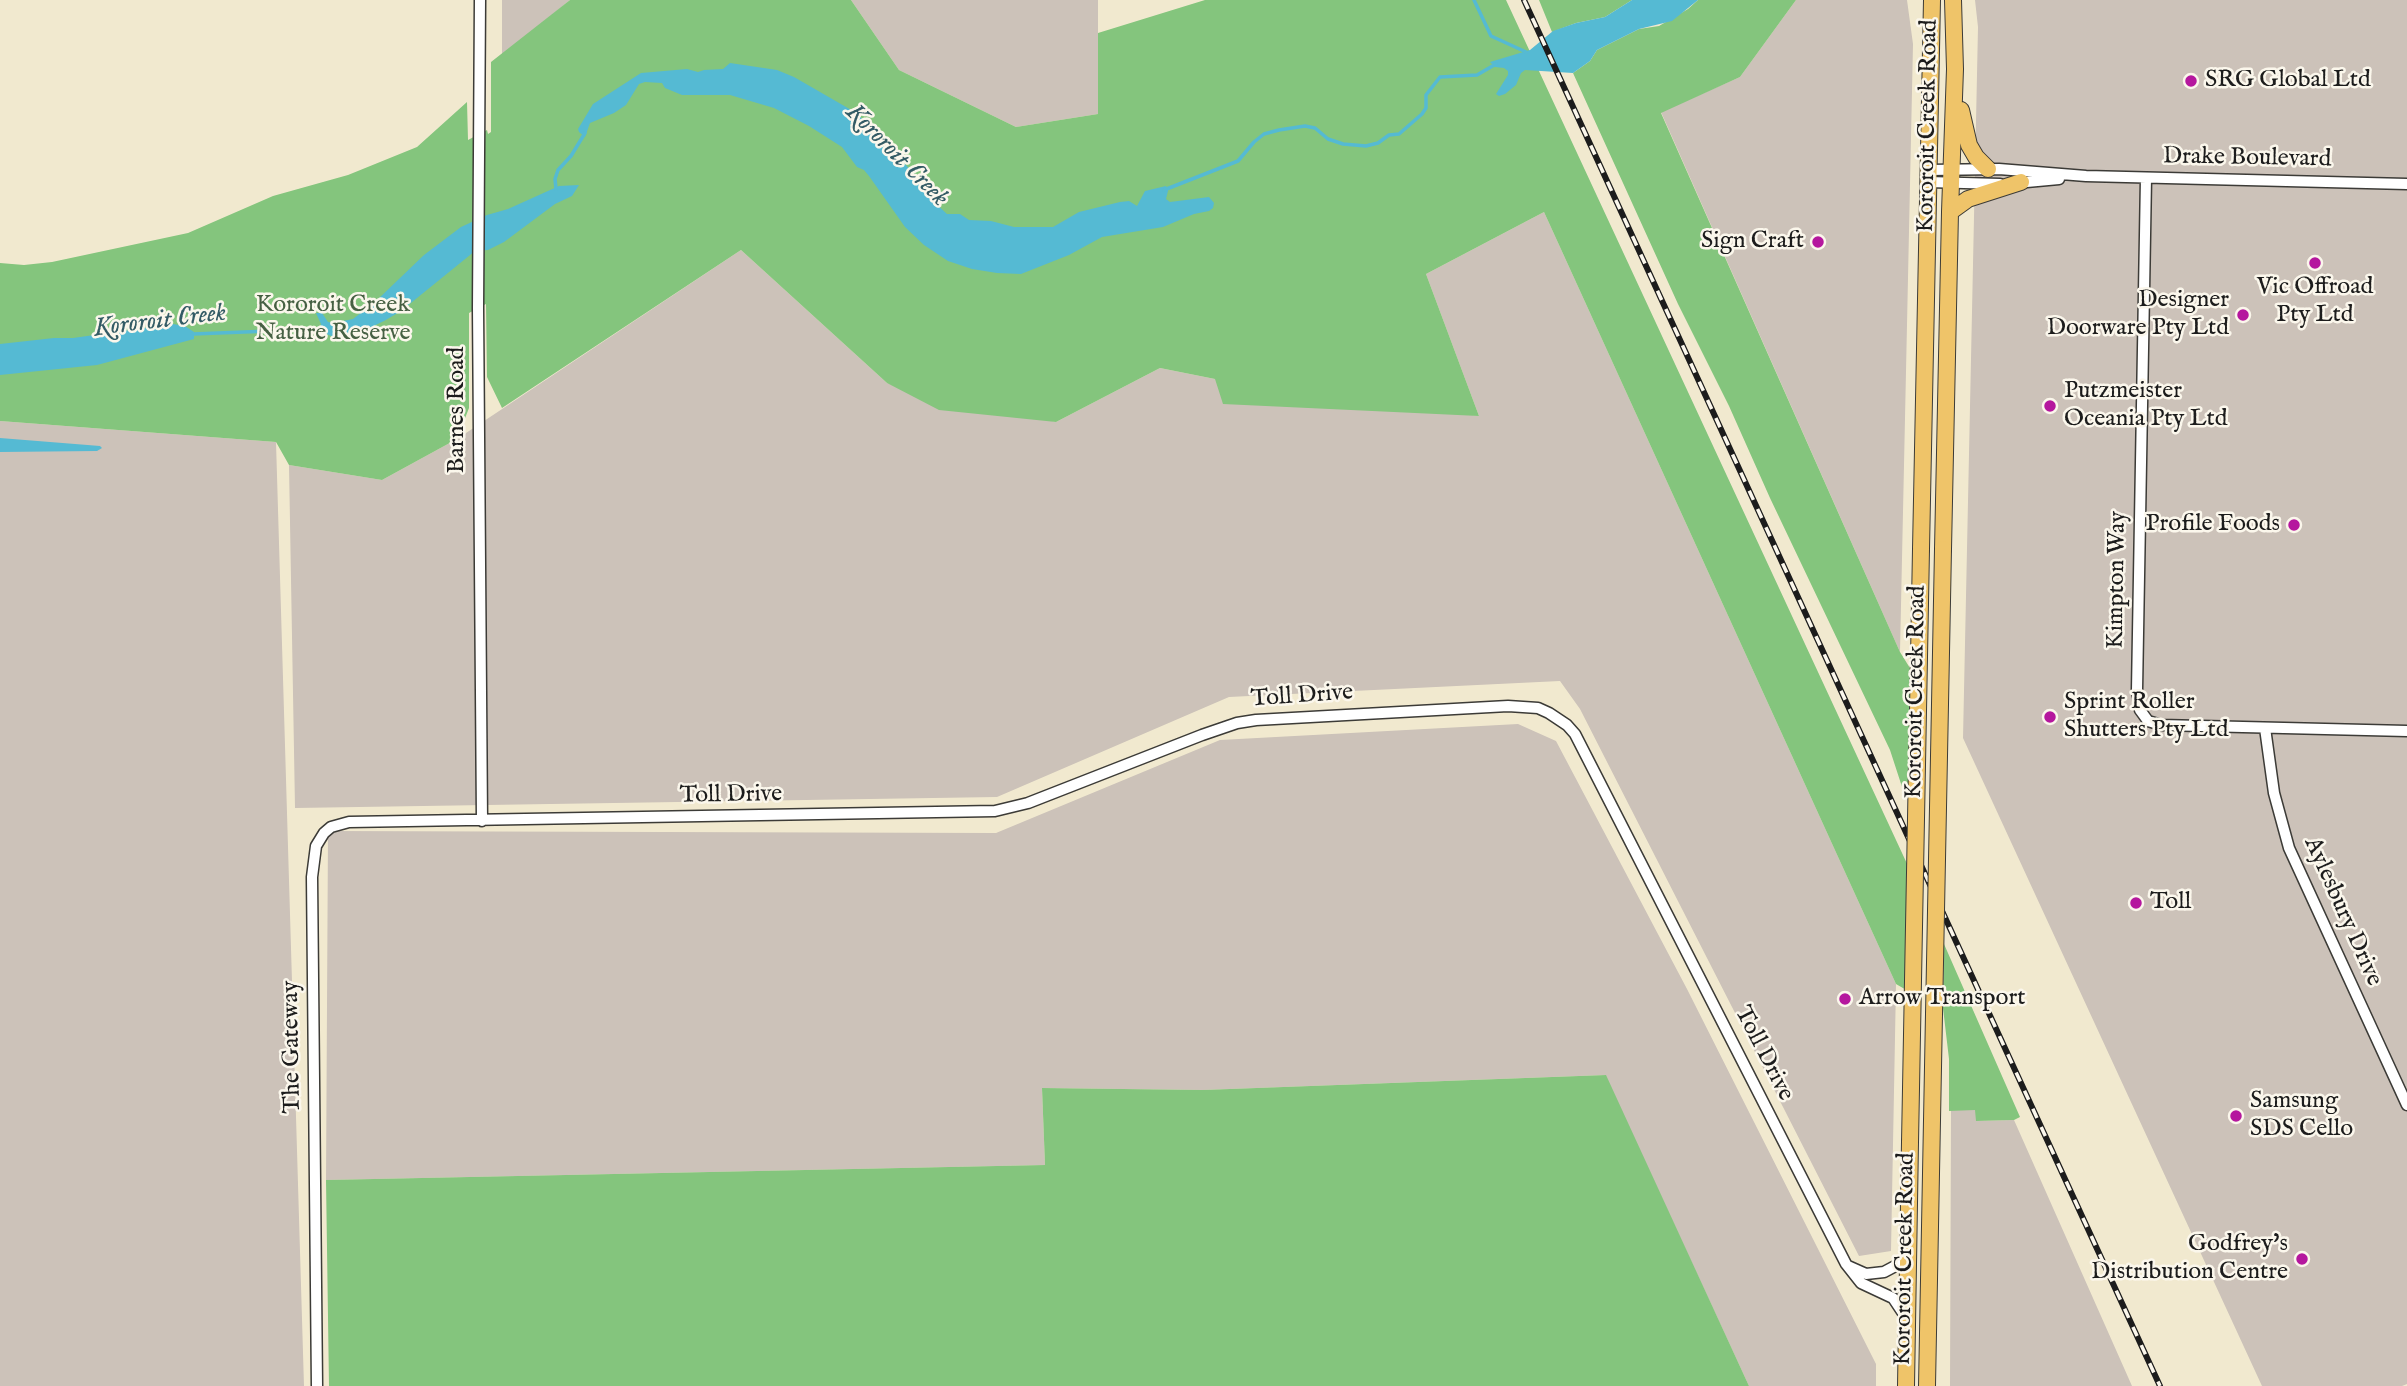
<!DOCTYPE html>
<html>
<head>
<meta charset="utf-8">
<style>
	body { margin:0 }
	canvas { display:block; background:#f1e9cf }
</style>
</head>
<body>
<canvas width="2407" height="1386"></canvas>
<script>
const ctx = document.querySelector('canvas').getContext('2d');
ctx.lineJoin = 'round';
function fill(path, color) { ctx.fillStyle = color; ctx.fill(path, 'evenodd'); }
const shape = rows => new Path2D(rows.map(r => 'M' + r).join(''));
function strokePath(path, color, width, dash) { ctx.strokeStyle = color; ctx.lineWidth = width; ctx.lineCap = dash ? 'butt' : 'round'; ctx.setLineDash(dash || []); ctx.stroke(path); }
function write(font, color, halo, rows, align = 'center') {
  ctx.font = font + ' "IM FELL English",serif'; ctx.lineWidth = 5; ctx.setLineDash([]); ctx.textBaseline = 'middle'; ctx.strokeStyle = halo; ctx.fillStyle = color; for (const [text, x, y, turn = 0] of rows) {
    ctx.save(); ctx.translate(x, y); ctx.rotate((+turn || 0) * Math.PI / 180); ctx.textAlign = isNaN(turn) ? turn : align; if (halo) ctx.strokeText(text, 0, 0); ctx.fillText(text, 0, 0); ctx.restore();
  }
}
const industrial = shape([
	[502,0,570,0,502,56],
	[851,0,1098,0,1098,114,1016,127,899,70],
	[1796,0,1907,0,1913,44,1900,652,1661,112,1740,77],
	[1975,0,2407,0,2407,1384,2402,1386,2262,1386,1963,738,1978,27],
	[1544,212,1896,984,1891,1251,1859,1256,1580,709,1560,681,1229,697,997,797,295,808,289,465,382,480,457,439,741,250,887,383,1056,422,1160,368,1215,379,1479,416,1426,274],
	[0,421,276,442,304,1386,0,1386],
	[1518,724,1556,741,1687,989,1876,1364,1876,1386,1749,1386,1605,1075,1203,1090,1042,1088,1045,1165,326,1180,328,831,996,833,1220,740],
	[1951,1110,1976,1110,1976,1121,2014,1120,2132,1386,1950,1386]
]);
const green = shape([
	[570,0,851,0,899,70,1016,127,1098,114,1098,33,1205,0,1506,0,1909,868,1908,991,1896,984,1544,212,1426,274,1479,416,1223,404,1215,379,1160,368,1056,422,939,410,887,383,741,250,502,408,487,377,486,304,469,313,469,408,457,439,382,480,289,465,276,442,0,421,0,263,24,265,52,262,188,233,273,196,348,175,417,147,467,102,468,140,487,130,488,134,491,132,491,62],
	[1539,0,1632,0,1605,17,1576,23,1552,32],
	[1698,0,1796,0,1740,77,1661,113,1900,652,1913,673,1911,797,1904,793,1890,750,1770,498,1729,406,1678,304,1573,73,1590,61,1597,50,1639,29,1659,26,1688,9],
	[1944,944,2020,1117,2014,1120,1976,1121,1975,1110,1949,1111,1949,1059,1943,1008],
	[1606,1075,1749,1386,329,1386,326,1180,1045,1165,1042,1088,1203,1090]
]);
const water = shape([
	[1632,0,1698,0,1672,21,1639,29,1597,50,1590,61,1573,73,1525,70,1521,73,1516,85,1505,94,1499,96,1496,94,1508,75,1508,71,1504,68,1495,67,1490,62,1530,50,1553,31,1576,23,1605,17],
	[730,63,777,70,794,77,853,111,886,139,901,160,922,182,932,200,947,214,960,214,969,220,991,221,1014,227,1053,227,1079,212,1120,202,1129,201,1137,206,1145,191,1166,186,1168,191,1166,199,1170,202,1209,197,1214,203,1213,208,1209,211,1194,214,1163,227,1102,237,1069,255,1021,274,997,273,972,269,948,261,924,245,905,227,869,176,864,170,857,167,842,147,809,126,774,108,730,95,682,95,665,88,662,83,645,82,639,84,626,105,614,113,590,123,585,137,579,132,578,129,593,104,641,73,687,69,698,72,704,70,723,69],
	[579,185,572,196,555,204,504,242,488,250,475,251,401,311,384,321,365,330,344,335,331,336,320,331,321,324,316,313,322,313,328,322,333,323,353,319,375,302,424,255,461,227,487,215,508,209,559,186],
	[173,324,185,326,194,332,194,339,97,365,0,375,0,344,54,338,73,338],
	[0,438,100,446,102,448,97,451,0,452]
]);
const stream = shape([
	[1474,0,1491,36,1526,52],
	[556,189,555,179,558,170,571,156,585,133],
	[1164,190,1238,161,1254,142,1264,134,1279,130,1305,126,1315,128,1328,139,1343,144,1366,146,1378,143,1389,135,1399,134,1422,114,1426,108,1426,95,1440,77,1477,75,1496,64],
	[193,334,321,329]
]);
const minor = shape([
	[480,0,478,308,482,821],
	[1929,170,1999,169,2086,176,2407,184],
	[2146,178,2137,690,2140,710,2148,721,2161,725,2407,731],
	[1928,182,2000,184],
	[2016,183,2059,179],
	[2265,728,2274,793,2289,848,2407,1105],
	[1848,1266,1866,1274,1884,1272,1901,1263,1906,1256,1907,1251],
	[317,1386,312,877,316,846,324,833,331,827,349,822,995,811,1028,803,1202,735,1237,723,1256,720,1508,706,1538,708,1549,713,1567,725,1575,734,1846,1264,1861,1283,1893,1298,1905,1316]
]);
const primary = shape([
	[1961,110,1969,145,1976,157,1988,169],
	[1950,212,1968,199,2021,182],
	[1921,549,1932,0],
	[1943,549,1950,212,1955,69,1953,0],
	[1906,1386,1910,1142],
	[1927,1386,1934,1014]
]);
const rail = shape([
	[1524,0,2160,1386]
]);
const primaryBridge = shape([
	[1934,1014,1943,549],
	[1910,1142,1921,549]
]);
const markers = [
	[2191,81,7,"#b5179e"],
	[1818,242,7,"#b5179e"],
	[2315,263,7,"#b5179e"],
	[2243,315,7,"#b5179e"],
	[2050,406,7,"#b5179e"],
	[2294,525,7,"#b5179e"],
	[2050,717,7,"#b5179e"],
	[2136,903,7,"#b5179e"],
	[1845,999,7,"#b5179e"],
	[2236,1116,7,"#b5179e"],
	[2302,1259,7,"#b5179e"]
];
const poiNames = [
	["SRG Global Ltd",2205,81],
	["Sign Craft",1804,242,"right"],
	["Vic Offroad",2315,288,"center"],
	["Pty Ltd",2315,316,"center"],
	["Designer",2229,301,"right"],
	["Doorware Pty Ltd",2229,329,"right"],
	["Putzmeister",2064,392],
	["Oceania Pty Ltd",2064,420],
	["Profile Foods",2280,525,"right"],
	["Sprint Roller",2064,703],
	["Shutters Pty Ltd",2064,731],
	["Toll",2150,903],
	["Arrow Transport",1859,999],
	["Samsung",2250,1102],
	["SDS Cello",2250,1130],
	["Godfrey's",2288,1245,"right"],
	["Distribution Centre",2288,1273,"right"]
];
const streetNames = [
	["Kororoit Creek Road",1929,126,-89],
	["Drake Boulevard",2247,159,1],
	["Barnes Road",458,410,-90],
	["Kimpton Way",2118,580,-89],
	["Kororoit Creek Road",1917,692,-89],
	["Toll Drive",1302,697,-4],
	["Toll Drive",731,796,-1],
	["Aylesbury Drive",2342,912,66],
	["The Gateway",293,1047,-91],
	["Toll Drive",1763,1054,63],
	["Kororoit Creek Road",1906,1259,-89]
];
const parkNames = [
	["Kororoit Creek",333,306],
	["Nature Reserve",333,334]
];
const waterNames = [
	["Kororoit Creek",896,156,45],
	["Kororoit Creek",160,322,-7]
];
fill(industrial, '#ccc2b9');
fill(green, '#84c57d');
fill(water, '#55bad3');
strokePath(stream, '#55bad3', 3.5);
strokePath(minor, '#3c3b37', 13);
strokePath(primary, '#3c3b37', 18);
strokePath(minor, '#fff', 10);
strokePath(primary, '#efc469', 16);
strokePath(rail, '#1c1c1c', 6);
strokePath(rail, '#fbf7ec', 3.5, [10]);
strokePath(primaryBridge, '#3c3b37', 18, []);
strokePath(primaryBridge, '#efc469', 16);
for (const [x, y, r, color] of markers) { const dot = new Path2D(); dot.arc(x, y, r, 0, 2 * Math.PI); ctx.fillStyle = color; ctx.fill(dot); strokePath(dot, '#fbf7ec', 2.5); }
write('24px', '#1c1c1c', '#fbf7ec', poiNames, 'left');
write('24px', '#1c1c1c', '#fbf7ec', streetNames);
write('24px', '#466043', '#fbf7ec', parkNames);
write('italic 26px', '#335b65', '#fbf7ec', waterNames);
</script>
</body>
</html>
